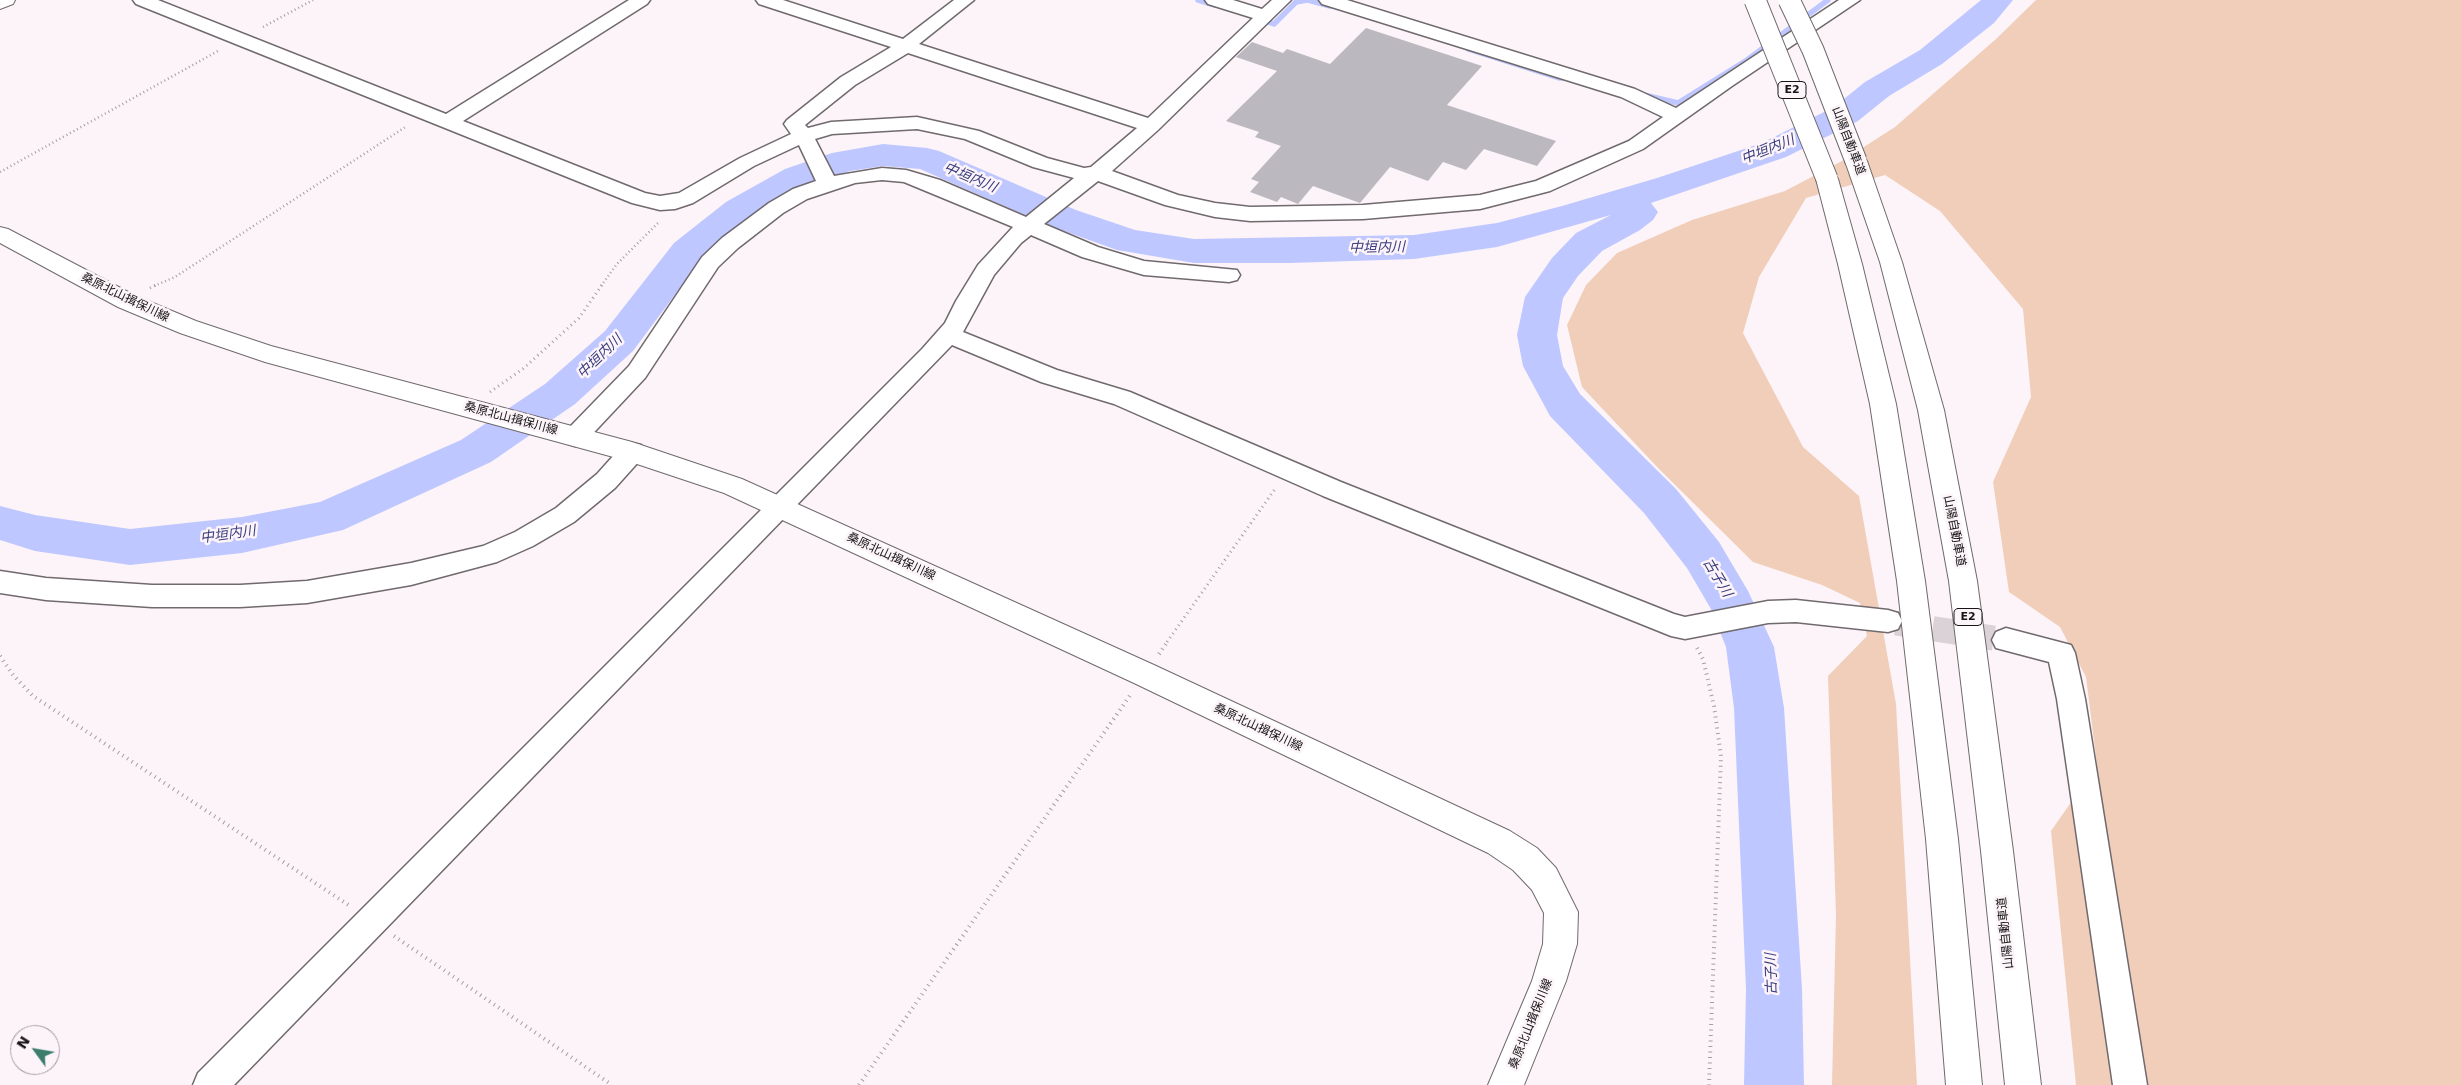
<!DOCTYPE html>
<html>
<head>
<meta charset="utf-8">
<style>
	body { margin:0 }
	#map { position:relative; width:2461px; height:1085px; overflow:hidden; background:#fcf4f8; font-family:"DejaVu Sans",sans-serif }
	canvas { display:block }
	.north { position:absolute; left:10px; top:1025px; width:50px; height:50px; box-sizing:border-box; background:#fcf4f8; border:1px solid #a09a9d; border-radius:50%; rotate:302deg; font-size:14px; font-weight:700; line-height:20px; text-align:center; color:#161415 }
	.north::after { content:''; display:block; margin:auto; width:18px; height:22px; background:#3c7d6d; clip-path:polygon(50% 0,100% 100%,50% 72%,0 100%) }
</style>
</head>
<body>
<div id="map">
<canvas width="2461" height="1085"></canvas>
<div class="north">N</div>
</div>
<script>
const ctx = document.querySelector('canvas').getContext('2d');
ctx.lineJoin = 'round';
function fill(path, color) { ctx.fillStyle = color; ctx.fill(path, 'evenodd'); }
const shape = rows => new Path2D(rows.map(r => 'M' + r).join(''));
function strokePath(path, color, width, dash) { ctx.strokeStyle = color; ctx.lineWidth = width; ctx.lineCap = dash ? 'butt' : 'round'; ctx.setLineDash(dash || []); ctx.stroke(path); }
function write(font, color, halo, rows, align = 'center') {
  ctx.font = font + ' "DejaVu Sans","Noto Sans JP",sans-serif'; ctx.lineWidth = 5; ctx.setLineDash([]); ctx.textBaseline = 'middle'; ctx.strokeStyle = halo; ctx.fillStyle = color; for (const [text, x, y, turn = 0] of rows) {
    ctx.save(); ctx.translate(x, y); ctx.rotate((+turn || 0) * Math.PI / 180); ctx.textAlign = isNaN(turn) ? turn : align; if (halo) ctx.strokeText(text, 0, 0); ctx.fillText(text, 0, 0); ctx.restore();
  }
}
const green = shape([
	[2036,0,2461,0,2461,1085,2076,1085,2051,831,2097,765,2086,677,2060,627,2009,592,1993,482,2031,397,2023,309,1940,211,1885,175,1806,198,1759,277,1743,333,1803,447,1859,496,1896,704,1917,1085,1832,1085,1836,915,1828,676,1867,636,1860,603,1822,585,1753,562,1659,469,1582,387,1567,325,1586,285,1617,253,1692,220,1785,191,1842,161,1895,127,1996,39]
]);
const stream = shape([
	[1198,0,1215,5],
	[1308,0,1330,6],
	[1259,19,1274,24,1296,2,1307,0],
	[1468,49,1559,78,1569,78],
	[1644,95,1678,103,1747,60,1828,0]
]);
const river = shape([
	[1981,0,2013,0,1994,23,1942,64,1889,96,1858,121,1786,157,1651,203,1658,212,1653,220,1640,230,1602,251,1578,276,1563,298,1557,335,1563,366,1580,394,1676,489,1719,542,1748,591,1774,647,1784,708,1802,989,1804,1085,1744,1085,1746,989,1734,708,1726,647,1711,609,1687,568,1644,513,1550,416,1523,366,1517,335,1525,297,1552,258,1576,233,1611,215,1497,247,1414,259,1290,263,1194,263,1117,250,1050,226,920,169,883,166,850,171,811,185,752,218,700,261,633,351,575,404,491,462,343,530,242,553,130,565,35,551,0,540,0,506,35,515,130,529,242,517,320,502,461,440,545,384,605,331,674,243,726,202,785,169,832,153,883,144,927,148,939,151,1076,210,1135,230,1194,239,1414,235,1497,223,1562,206,1657,178,1762,143,1834,107,1865,82,1920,50,1981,0]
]);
const building = shape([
	[1366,28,1482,66,1447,105,1556,141,1537,166,1484,149,1466,170,1443,162,1428,181,1390,167,1360,203,1313,186,1298,204,1281,197,1277,202,1250,192,1259,182,1251,179,1281,146,1255,137,1259,132,1226,121,1277,71,1236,57,1252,42,1283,53,1287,49,1330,64]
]);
const minorTunnel = shape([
	[1896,623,2006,640]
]);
const pathFar2 = shape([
	[263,27,313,0],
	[0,172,218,51],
	[154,286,175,277,407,126],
	[601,286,617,264,659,222]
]);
const pathFar1 = shape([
	[150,288,156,285],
	[490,392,524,368,579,318,602,285],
	[1167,642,1275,489]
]);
const path = shape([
	[1697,648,1703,659,1714,706,1721,756,1709,1085],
	[1159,654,1168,641],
	[0,656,13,675,33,696,350,906],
	[394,936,612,1085],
	[859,1085,1131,694]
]);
const minor = shape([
	[133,0,158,0,446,114,629,0,650,0,647,4,463,121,645,193,660,196,679,193,740,158,791,134,784,124,787,120,841,77,891,47,759,4,756,0,783,0,903,39,954,0,974,0,919,44,1148,118,1253,18,1208,4,1205,0,1233,0,1262,9,1272,0,1291,0,1158,130,1112,171,1178,195,1215,203,1250,207,1363,205,1480,195,1536,181,1629,141,1663,117,1621,97,1322,4,1319,0,1347,0,1635,89,1676,108,1839,0,1860,0,1732,86,1643,149,1550,191,1480,209,1363,219,1250,221,1215,217,1165,205,1098,181,1044,224,1098,247,1144,261,1237,270,1240,275,1237,280,1229,282,1144,275,1082,257,1031,235,1021,243,994,275,963,332,1057,370,1130,392,1341,482,1674,614,1685,617,1768,601,1796,600,1888,610,1898,613,1902,621,1898,629,1888,632,1796,622,1768,623,1685,639,1671,636,1323,496,1114,404,1041,382,952,345,234,1085,193,1085,198,1073,922,349,945,323,956,301,978,265,1013,227,904,182,882,180,855,183,807,199,783,213,738,248,718,267,645,378,584,443,575,446,566,443,563,437,566,431,629,366,702,257,722,238,769,203,793,189,816,181,799,145,754,166,693,203,675,209,660,210,632,203,136,4,133,0],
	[908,53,1137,128,1091,167,1084,168,1047,158,979,131,917,117,831,122,808,128,805,125,855,85,908,53],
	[917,129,965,139,1033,167,1074,178,1026,217,940,180,906,170,882,168,834,176,815,139,832,134,917,129],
	[632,443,641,445,644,452,641,459,615,488,574,522,533,546,497,562,411,585,307,603,240,607,152,607,46,600,0,593,0,571,46,578,152,585,240,585,307,581,411,563,483,546,515,532,556,508,597,474,623,445,632,443],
	[2006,628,2071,645,2075,653,2085,699,2147,1085,2113,1085,2057,699,2049,662,1996,648,1992,640,1996,632,2006,628]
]);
const secondary = shape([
	[0,0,15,0,13,4,0,9,0,0],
	[0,227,8,229,134,295,196,321,271,346,632,442,742,479,1154,665,1510,831,1537,848,1556,868,1578,912,1577,944,1566,981,1524,1085,1488,1085,1532,981,1543,944,1544,913,1532,890,1513,870,1488,853,1134,683,724,493,628,461,265,362,180,333,118,307,0,243,0,227]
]);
const motorway = shape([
	[1856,154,1864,156,1867,161,1902,262,1944,410,1977,581,2013,851,2041,1085,2005,1085,1981,851,1949,581,1918,410,1880,262,1845,161,1848,156,1856,154],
	[1827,172,1835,174,1838,179,1862,264,1896,404,1925,581,1958,839,1982,1085,1946,1085,1926,839,1897,581,1870,404,1838,264,1816,179,1819,174,1827,172]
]);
const motorwayBridge = shape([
	[1755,0,1827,179],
	[1789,0,1813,50,1856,161]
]);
const shields = [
	[1792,90,28],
	[1968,617,28]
];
const shieldNames = [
	["E2",1792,90],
	["E2",1968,617]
];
const streetNames = [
	["山陽自動車道",1848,141,69],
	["桑原北山揖保川線",125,298,26],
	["桑原北山揖保川線",511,419,15],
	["山陽自動車道",1954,531,79],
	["桑原北山揖保川線",891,557,25],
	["桑原北山揖保川線",1258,728,25],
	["山陽自動車道",2006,933,-96],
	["桑原北山揖保川線",1531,1024,-68]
];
const waterNames = [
	["中垣内川",1768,150,-22],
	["中垣内川",970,178,23],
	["中垣内川",1377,248,-1],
	["中垣内川",600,357,-44],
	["中垣内川",228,535,-8],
	["古子川",1717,578,59],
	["古子川",1772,974,-92]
];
fill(green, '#f0ceba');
strokePath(stream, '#bec7ff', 5.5);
fill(river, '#bec7ff');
fill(building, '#bcb8bf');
strokePath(minorTunnel, '#dad2d6', 25, [25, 12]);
strokePath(minor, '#70696d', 3);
strokePath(secondary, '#70696d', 2);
strokePath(motorway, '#70696d', 2);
strokePath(pathFar2, '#a59fa2', 2.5, [1, 3]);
strokePath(pathFar1, '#a59fa2', 3, [1, 4]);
strokePath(path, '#a59fa2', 4, [1, 4.5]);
fill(minor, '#fff');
fill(secondary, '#fff');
fill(motorway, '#fff');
strokePath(motorwayBridge, '#70696d', 23, []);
strokePath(motorwayBridge, '#fff', 21);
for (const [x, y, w] of shields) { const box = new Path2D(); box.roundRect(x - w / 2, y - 8.5, w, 17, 4); ctx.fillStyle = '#fcf4f8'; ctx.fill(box); strokePath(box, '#161415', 1); }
write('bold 11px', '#161415', null, shieldNames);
write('12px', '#161415', '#fcf4f8', streetNames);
write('italic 14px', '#373c7d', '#fcf4f8', waterNames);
</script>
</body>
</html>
